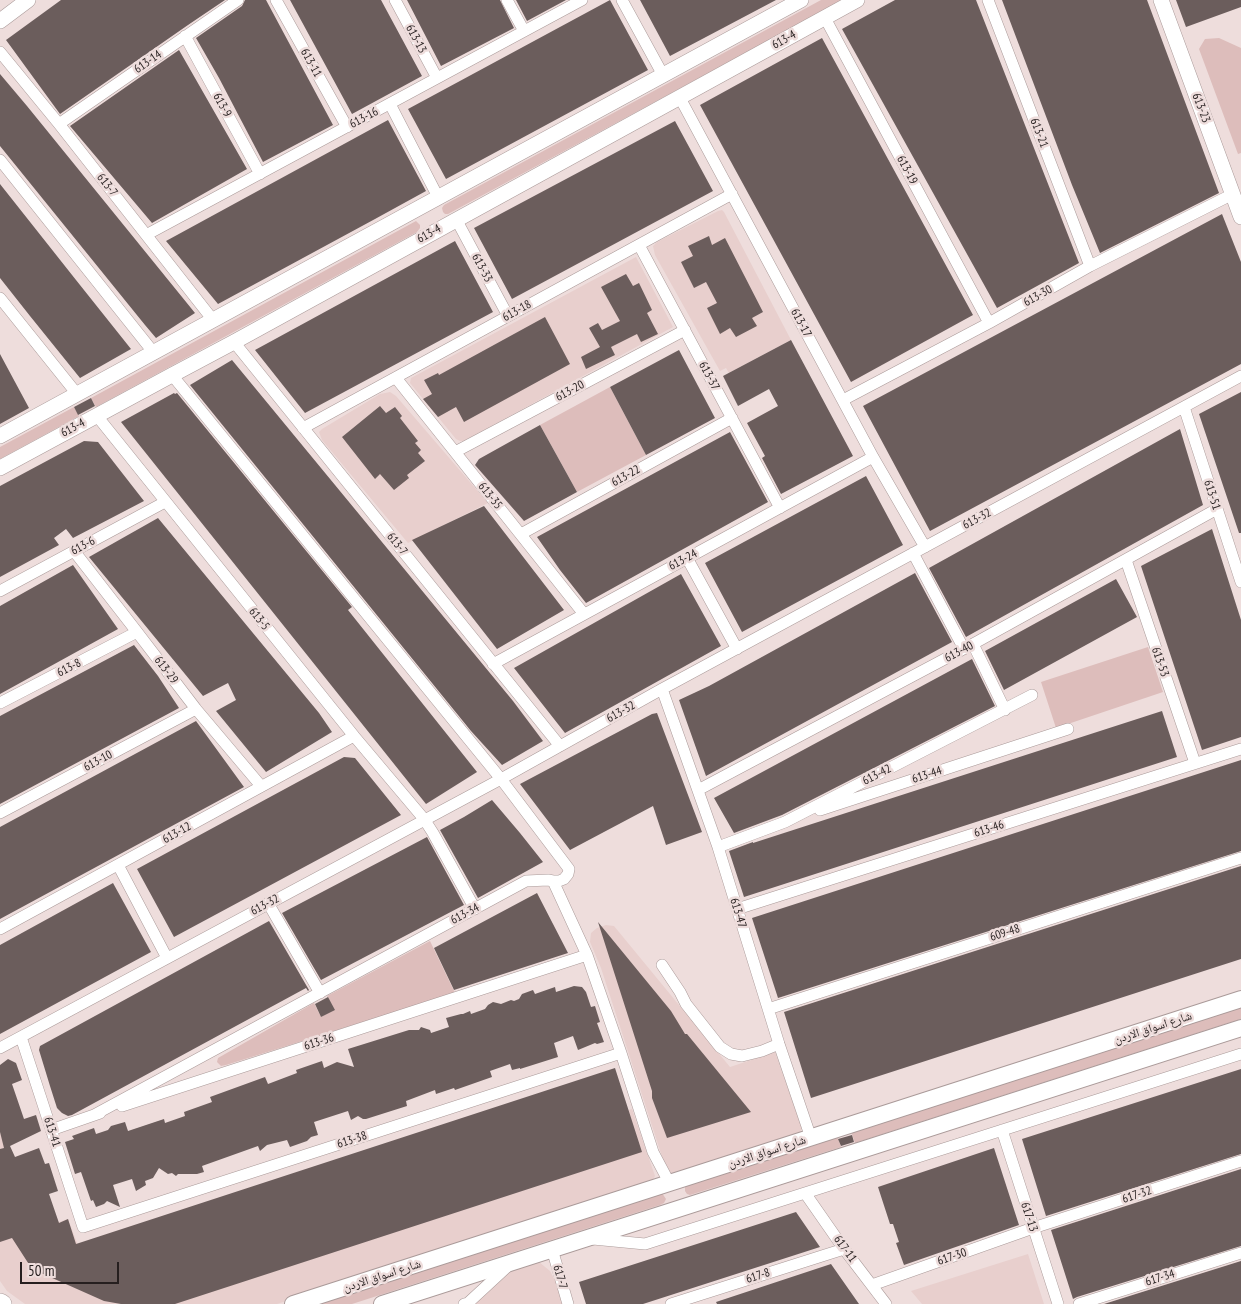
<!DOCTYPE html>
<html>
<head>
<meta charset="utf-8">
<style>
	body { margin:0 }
	#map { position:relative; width:1241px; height:1304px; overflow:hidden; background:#eedddc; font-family:"PT Sans Narrow",sans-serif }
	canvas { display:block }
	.scale { position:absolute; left:20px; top:1262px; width:99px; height:22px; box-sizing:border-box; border:2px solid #261f1f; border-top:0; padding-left:6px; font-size:15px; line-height:18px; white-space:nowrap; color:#261f1f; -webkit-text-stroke:4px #eedddc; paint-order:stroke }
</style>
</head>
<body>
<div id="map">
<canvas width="1241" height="1304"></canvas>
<div class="scale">50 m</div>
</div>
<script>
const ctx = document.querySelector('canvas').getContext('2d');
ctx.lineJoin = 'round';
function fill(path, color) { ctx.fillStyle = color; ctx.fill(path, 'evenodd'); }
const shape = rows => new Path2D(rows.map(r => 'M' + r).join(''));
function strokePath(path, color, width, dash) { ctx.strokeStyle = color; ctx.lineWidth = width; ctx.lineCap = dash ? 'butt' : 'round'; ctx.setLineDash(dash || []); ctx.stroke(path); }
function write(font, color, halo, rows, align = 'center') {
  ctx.font = font + ' "PT Sans Narrow","Noto Naskh Arabic",sans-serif'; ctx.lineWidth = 5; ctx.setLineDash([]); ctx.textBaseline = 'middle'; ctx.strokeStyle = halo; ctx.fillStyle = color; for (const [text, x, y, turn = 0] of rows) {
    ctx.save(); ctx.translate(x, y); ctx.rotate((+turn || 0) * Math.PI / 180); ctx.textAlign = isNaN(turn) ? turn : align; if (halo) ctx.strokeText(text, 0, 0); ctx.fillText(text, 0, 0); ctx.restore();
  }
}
const built = shape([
	[722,210,724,212,791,340,729,373,726,368,720,371,655,255,653,246,657,242,718,211],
	[636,257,673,327,464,441,460,441,456,439,410,383,411,378],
	[390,392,396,396,488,503,408,543,322,440,319,432,322,429,380,394],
	[606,925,614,926,730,1067,775,1052,802,1128,799,1134,672,1175,666,1169,601,968,590,942,591,933,597,928],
	[632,1109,655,1176,653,1180,650,1183,277,1304,25,1304,7,1291,0,1281,0,1132,32,1231,68,1219,93,1285],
	[1028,1254,1044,1304,922,1304,911,1291],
	[529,1262,539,1262,550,1271,557,1284,563,1304,473,1304,501,1277,519,1266]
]);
const green = shape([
	[821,0,843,0,448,214,445,214,443,212,442,208,444,205],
	[1219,38,1241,48,1241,153,1238,154,1199,49,1205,39],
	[416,221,420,225,420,228,417,232,96,407,91,398],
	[610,387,646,455,577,492,540,425],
	[74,407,79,416,0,459,0,447],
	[1148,647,1163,692,1056,728,1041,682],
	[430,941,455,993,226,1065,221,1066,217,1062,218,1058,314,1003,321,1017,334,1009,327,996],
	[1241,1006,1241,1019,855,1143,851,1131],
	[837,1135,841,1147,690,1195,687,1194,685,1191,685,1186],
	[662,1193,666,1199,664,1203,660,1205,352,1304,312,1304]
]);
const building = shape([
	[61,0,225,0,188,25,60,114,6,40],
	[245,0,266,0,333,125,263,162,219,78,196,38,242,6],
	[290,0,381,0,422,76,352,114],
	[407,0,500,0,514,28,441,66],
	[516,0,566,0,527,21],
	[610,0,648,70,446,179,408,109],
	[640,0,776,0,670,56],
	[895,0,976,0,1079,263,997,308,842,29],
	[1002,0,1147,0,1219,193,1100,253,1072,185],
	[1176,0,1241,0,1241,7,1186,27],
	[822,38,973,315,851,382,700,105],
	[179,50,247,169,152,223,70,126],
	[0,74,27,106,195,313,156,338,145,325,0,146],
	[388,120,426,191,375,219,218,304,166,241],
	[675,121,713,191,512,299,474,228],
	[0,184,76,280,131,349,80,378,30,316,0,278],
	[1222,214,1241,262,1241,364,930,531,863,406],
	[709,236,712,245,725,238,763,312,752,318,757,326,736,337,730,328,720,334,707,308,717,303,706,282,694,288,681,262,693,256,688,246],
	[455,241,493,312,305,413,255,350],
	[626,274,633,286,639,283,652,310,647,313,658,334,641,342,637,334,611,347,615,355,586,369,581,357,600,347,589,328,598,323,602,330,620,321,601,287],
	[545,317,570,364,464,422,456,407,438,417,423,399,432,394,424,380,438,373,439,375],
	[791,340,853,456,781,494,762,458,765,456,747,423,778,406,769,389,738,406,723,376],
	[679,350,715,418,646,455,610,387],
	[0,354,29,408,0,424],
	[232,360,513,701,543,741,502,765,471,731,190,385],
	[1241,392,1241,533,1239,533,1199,414],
	[174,393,175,394,177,393,352,607,348,610,477,772,426,804,121,422],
	[91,398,95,406,78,415,74,407],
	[380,406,386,413,395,407,402,416,400,418,418,441,415,443,421,450,418,453,425,461,407,475,409,478,394,490,380,474,375,479,342,437],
	[540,425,577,492,524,521,475,465,479,459],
	[1180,429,1203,505,966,637,929,568],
	[730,432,768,502,586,603,560,570,537,537],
	[84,441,98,442,144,501,73,538,66,529,54,538,59,545,0,577,0,486],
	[866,476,903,545,742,632,705,563],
	[484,506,564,610,497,649,412,540],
	[158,518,319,713,332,732,266,772,216,711,236,700,228,683,203,696,89,557],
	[1212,529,1241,620,1241,737,1202,750,1141,566],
	[73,565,118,629,0,694,0,606],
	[915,573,952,642,706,776,679,700,709,686],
	[681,574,721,646,565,733,514,668],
	[1116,579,1137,617,1004,690,985,651],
	[134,645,158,676,179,708,0,804,0,716],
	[972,659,995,706,782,815,734,833,714,798],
	[1162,711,1177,757,744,897,729,851,753,842,753,843],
	[657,713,702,832,666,845,653,806,570,850,520,784,652,714],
	[196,721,244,787,0,919,0,827],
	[344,757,355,758,401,815,174,937,137,869],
	[1241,760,1241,851,778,998,752,918],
	[492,800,520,833,543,862,478,898,440,830,464,817],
	[427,837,464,905,321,980,282,913],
	[1241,866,1241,959,811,1098,784,1012],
	[113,883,151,952,0,1034,0,945],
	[537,893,568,953,454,990,434,948],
	[269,921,309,990,308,991,306,988,72,1115,68,1116,62,1113,57,1108,50,1086,39,1050,40,1046],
	[598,922,671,1011,685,1034,687,1034,751,1112,667,1138,652,1098,652,1091],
	[574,986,582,987,586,992,591,1007,595,1006,600,1022,597,1023,604,1042,597,1044,595,1043,578,1050,573,1036,554,1043,558,1057,520,1069,520,1068,512,1070,510,1064,490,1071,492,1077,455,1090,454,1088,436,1094,435,1090,406,1101,407,1106,366,1119,363,1119,358,1116,351,1120,348,1111,314,1122,318,1135,311,1137,307,1141,290,1147,287,1140,267,1145,260,1151,258,1146,202,1166,204,1172,197,1174,178,1174,176,1176,172,1173,168,1174,159,1168,153,1178,145,1181,146,1185,136,1191,132,1179,113,1185,120,1207,107,1201,104,1204,96,1207,93,1200,91,1201,81,1172,75,1174,65,1142,74,1139,72,1136,94,1128,96,1134,108,1130,111,1126,125,1122,128,1131,164,1119,165,1123,185,1116,184,1112,212,1102,210,1097,265,1077,268,1084,297,1073,296,1070,322,1061,324,1068,337,1062,354,1067,348,1049,409,1030,419,1030,421,1027,430,1030,431,1033,449,1027,446,1018,461,1014,463,1014,470,1011,471,1014,485,1009,488,1005,493,1002,501,1004,511,1000,514,1001,519,999,522,994,533,990,535,994,555,987,556,992],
	[328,997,335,1010,321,1017,315,1004],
	[8,1059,16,1063,22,1080,12,1084,24,1119,36,1115,41,1131,10,1146,15,1157,39,1148,45,1164,49,1163,58,1191,49,1194,59,1223,68,1219,76,1244,615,1068,642,1152,175,1304,121,1304,104,1301,32,1269,12,1238,0,1242,0,1149,4,1148,0,1132,0,1065],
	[1241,1069,1241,1154,1046,1216,1022,1139],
	[852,1135,854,1142,841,1146,838,1139],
	[994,1148,1019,1225,904,1265,896,1243,899,1242,893,1224,890,1224,878,1187],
	[1241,1169,1241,1246,1077,1297,1073,1299,1051,1230],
	[796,1212,820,1247,643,1304,586,1304,579,1282],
	[1241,1261,1241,1304,1104,1304],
	[831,1264,859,1304,717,1304,716,1302]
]);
const minor = shape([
	[276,0,347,127],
	[395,0,437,78],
	[507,0,524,31],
	[622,0,663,75],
	[988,0,1090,266],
	[825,18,989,323],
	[185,36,260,174],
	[0,52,59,124,213,320],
	[680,98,873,457,925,547],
	[390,104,438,197],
	[59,124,238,0],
	[0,160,154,353],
	[456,219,508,316],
	[146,235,582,0],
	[639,245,780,508],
	[0,298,77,394],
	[234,342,560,746],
	[172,375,501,779,569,869,568,874,564,879,559,881,553,881],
	[396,378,584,614],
	[843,400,989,323,1090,266,1233,194],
	[1184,407,1241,582],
	[97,416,354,736,424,819,433,833,475,909],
	[303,428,732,194],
	[455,452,685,330],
	[521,534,732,418],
	[74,551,137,632,196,709,261,786],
	[913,553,964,649],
	[687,558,737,649],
	[1126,560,1195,763],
	[0,591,165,502],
	[973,644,1005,710],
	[493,664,873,457],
	[662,689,718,847,779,1044,811,1138],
	[0,703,137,632],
	[698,790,973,644,1217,509],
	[820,810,1068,729],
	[0,813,196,709],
	[718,847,785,822,1032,695],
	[118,865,167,958],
	[268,903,320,993],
	[737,909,1241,749],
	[0,929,354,736],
	[662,965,680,992,686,1004,720,1047,731,1054,742,1056,762,1051,779,1044],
	[768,1009,1241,858],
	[21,1037,83,1227,621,1053],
	[0,1048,501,779,662,689,1241,376],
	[122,1106,587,955],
	[94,1115,526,881,548,880,553,881,587,955,621,1053,653,1152,670,1184],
	[51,1130,100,1113],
	[1002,1130,1058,1304],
	[805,1193,844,1249,886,1304],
	[593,1239,645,1244,1241,1054],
	[552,1249,568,1304],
	[872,1285,1033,1228,1241,1161],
	[464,1304,468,1303,508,1266],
	[671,1304,844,1249],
	[1079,1304,1241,1253]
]);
const tertiary = shape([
	[1161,0,1241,217],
	[0,21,28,0],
	[0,436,801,0],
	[0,468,172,375,234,342,857,0]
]);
const secondary = shape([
	[293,1304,1241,999],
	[382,1304,1241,1028]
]);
const primary = shape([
	[0,1303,2,1304]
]);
const streetNames = [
	["613-13",416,39,62],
	["613-4",784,40,-29],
	["613-14",148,62,-35],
	["613-11",311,63,61],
	["613-9",222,105,61],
	["613-23",1201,108,69],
	["613-16",364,118,-28],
	["613-21",1039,133,69],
	["613-19",907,170,62],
	["613-7",107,185,52],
	["613-4",429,234,-29],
	["613-33",482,268,62],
	["613-30",1038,296,-29],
	["613-18",517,311,-29],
	["613-17",801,323,62],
	["613-37",709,376,62],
	["613-20",570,391,-28],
	["613-4",73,428,-28],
	["613-22",626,476,-29],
	["613-51",1212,495,72],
	["613-35",490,496,51],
	["613-32",977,519,-28],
	["613-7",397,544,51],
	["613-6",83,546,-28],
	["613-24",683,560,-28],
	["613-5",259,619,51],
	["613-40",959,652,-28],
	["613-53",1160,662,71],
	["613-8",69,668,-27],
	["613-29",166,670,53],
	["613-32",621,712,-29],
	["613-10",98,761,-28],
	["613-42",877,775,-27],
	["613-44",927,775,-18],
	["613-46",989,829,-18],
	["613-12",177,833,-29],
	["613-32",265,905,-28],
	["613-47",738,913,73],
	["613-34",465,914,-28],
	["609-48",1005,933,-18],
	["شارع اسواق الاردن",1153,1028,-18],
	["613-36",319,1042,-18],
	["613-41",52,1132,72],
	["613-38",352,1140,-18],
	["شارع اسواق الاردن",767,1152,-18],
	["617-32",1137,1195,-18],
	["617-13",1029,1217,72],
	["617-11",845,1249,54],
	["617-30",952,1257,-19],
	["شارع اسواق الاردن",382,1276,-18],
	["617-8",758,1276,-18],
	["617-7",560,1277,74],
	["617-34",1160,1278,-17]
];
fill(built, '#e8cfcd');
fill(green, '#ddbdbb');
fill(building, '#6b5d5c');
strokePath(minor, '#aa9a99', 12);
strokePath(tertiary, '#aa9a99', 16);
strokePath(secondary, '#aa9a99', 18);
strokePath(primary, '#aa9a99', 20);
strokePath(minor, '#fff', 11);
strokePath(tertiary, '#fff', 15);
strokePath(secondary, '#fff', 16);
strokePath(primary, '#fff', 19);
write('12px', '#261f1f', '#eedddc', streetNames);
</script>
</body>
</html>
